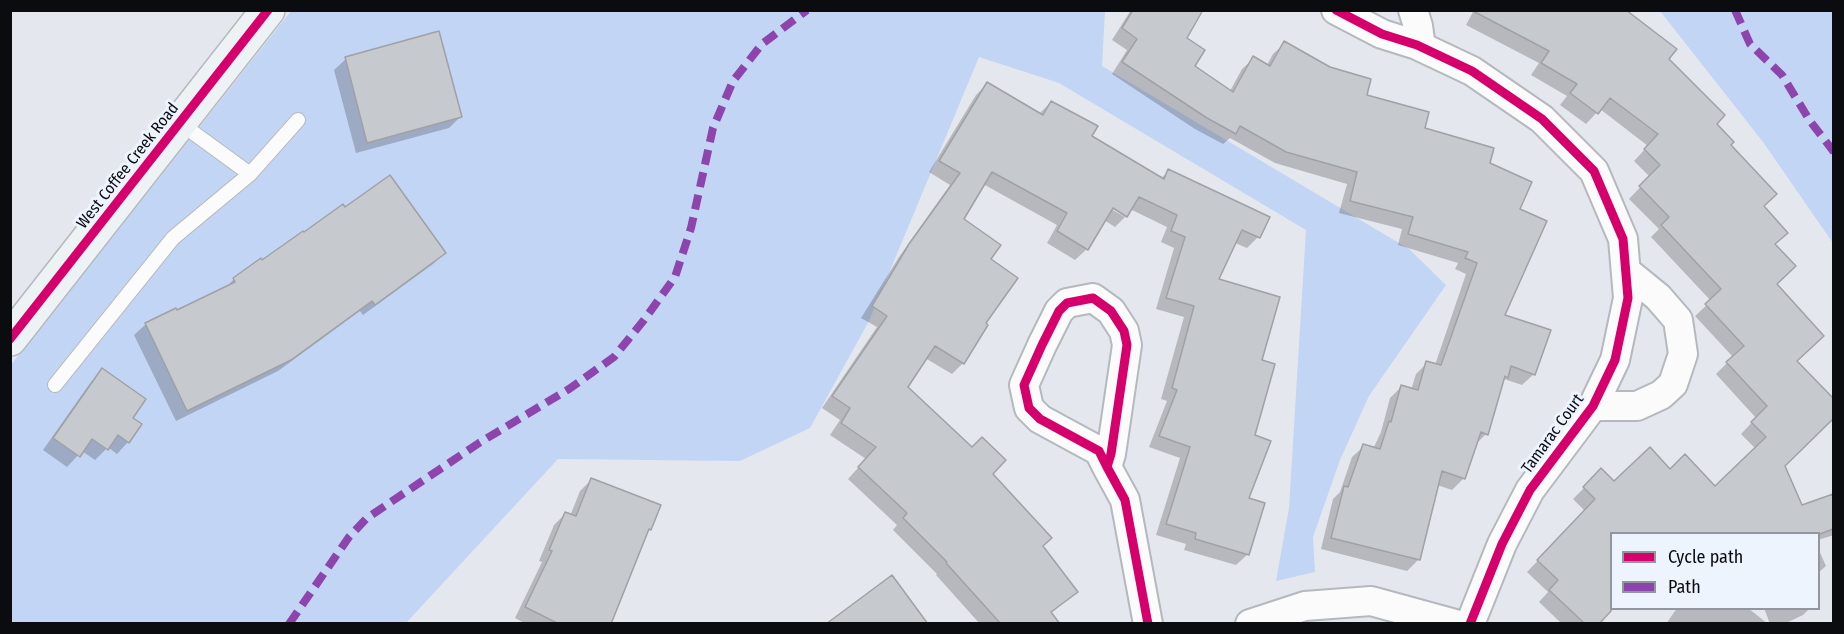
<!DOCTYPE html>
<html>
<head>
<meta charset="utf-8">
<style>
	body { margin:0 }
	#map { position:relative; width:1844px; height:634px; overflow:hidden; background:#e4e7ed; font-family:"Fira Sans Condensed",sans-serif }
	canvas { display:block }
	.frame { position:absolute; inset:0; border:12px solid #0a0c10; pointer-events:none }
	.legend { position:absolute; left:1610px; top:532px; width:210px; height:78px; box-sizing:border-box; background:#edf4fe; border:2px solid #92979f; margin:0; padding:8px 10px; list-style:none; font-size:18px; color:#0a0c10 }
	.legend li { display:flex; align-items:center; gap:12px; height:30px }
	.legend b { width:30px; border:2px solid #92979f }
</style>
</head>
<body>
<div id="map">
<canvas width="1844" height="634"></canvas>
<div class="frame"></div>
<ul class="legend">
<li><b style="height:8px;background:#d6006c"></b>Cycle path</li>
<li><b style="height:8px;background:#8e44ad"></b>Path</li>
</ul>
</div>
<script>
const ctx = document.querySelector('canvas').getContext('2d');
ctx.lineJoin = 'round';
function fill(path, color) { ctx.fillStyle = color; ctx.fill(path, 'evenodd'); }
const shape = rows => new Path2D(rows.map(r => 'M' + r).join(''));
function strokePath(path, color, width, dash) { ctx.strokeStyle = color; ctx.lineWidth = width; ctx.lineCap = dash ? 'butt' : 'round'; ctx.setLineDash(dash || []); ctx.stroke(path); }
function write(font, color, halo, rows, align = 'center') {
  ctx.font = font + ' "Fira Sans Condensed",sans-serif'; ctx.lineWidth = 6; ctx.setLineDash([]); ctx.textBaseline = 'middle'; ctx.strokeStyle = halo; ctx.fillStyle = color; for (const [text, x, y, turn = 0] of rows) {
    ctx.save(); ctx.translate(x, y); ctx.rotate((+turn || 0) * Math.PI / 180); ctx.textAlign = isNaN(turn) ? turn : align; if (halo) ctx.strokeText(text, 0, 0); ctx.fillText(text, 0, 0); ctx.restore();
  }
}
const green = shape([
	[291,11,1105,11,1102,66,1409,249,1446,285,1369,396,1340,460,1313,537,1315,572,1276,581,1289,508,1306,230,1059,83,979,57,869,321,810,428,740,461,558,459,406,623,11,623,10,366],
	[1660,11,1833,11,1833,243,1763,142]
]);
const shadow = shape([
	[1131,10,1202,10,1185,39,1192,66,1230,91,1242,69,1254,58,1267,65,1273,54,1285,43,1365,97,1488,164,1518,210,1503,316,1534,374,1522,385,1504,379,1502,381,1486,434,1475,445,1464,478,1452,490,1437,485,1419,559,1407,571,1321,549,1333,499,1340,492,1352,457,1364,446,1373,449,1381,432,1390,398,1401,387,1411,390,1416,374,1427,363,1435,365,1466,274,1455,269,1458,263,1398,245,1402,229,1339,213,1347,184,1275,163,1230,138,1223,144,1195,129,1112,74,1127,50,1112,40],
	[1474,10,1667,59,1729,145,1763,207,1774,245,1775,285,1796,361,1834,400,1834,417,1783,466,1801,507,1834,495,1834,535,1818,540,1818,534,1612,534,1612,608,1597,624,1562,624,1539,602,1548,592,1527,572,1585,511,1573,499,1601,471,1614,483,1670,471,1715,488,1756,449,1741,434,1756,418,1716,374,1733,357,1695,316,1711,301,1651,237,1659,229,1629,199,1650,177,1634,161,1648,146,1600,109,1586,124,1560,105,1567,96,1531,75,1539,63,1466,25],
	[346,59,461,116,449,128,356,153,334,70],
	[987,84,1039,114,1051,102,1090,137,1160,179,1169,171,1258,237,1247,248,1235,243,1217,280,1260,361,1247,499,1248,554,1236,565,1184,550,1186,544,1156,535,1180,458,1149,447,1167,401,1161,399,1184,317,1156,309,1174,248,1161,242,1167,227,1130,209,1125,217,1125,214,1107,203,1106,206,1125,217,1115,227,1104,220,1087,249,1075,260,1047,243,1057,225,983,184,962,220,989,259,984,324,963,363,952,374,925,358,906,387,991,474,1041,546,1076,592,1050,614,1058,624,980,624,936,575,937,574,893,530,897,525,848,479,866,459,830,435,840,420,822,408,877,327,861,318,899,257,950,185,929,172,976,95],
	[444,253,433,264,363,315,360,311,278,371,176,421,134,335,146,324,176,312,225,289,234,279],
	[103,370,131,418,140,425,128,442,117,454,108,447,95,460,82,451,67,467,43,450,91,382],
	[591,480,650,529,646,533,610,624,526,624,515,618,542,562,539,561,554,525,565,514,570,516,580,491],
	[1818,548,1826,566,1818,573],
	[1677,608,1748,608,1768,624,1666,624],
	[1764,608,1810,608,1803,615,1784,624,1770,624]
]);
const building = shape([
	[1133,10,1203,10,1187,38,1205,50,1195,66,1233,92,1253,56,1270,66,1284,41,1330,67,1371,79,1367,95,1429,112,1425,128,1494,148,1490,163,1532,182,1520,209,1547,221,1505,315,1551,330,1535,375,1511,366,1508,378,1505,376,1488,435,1481,432,1465,479,1442,471,1420,560,1331,538,1344,486,1348,487,1363,444,1380,449,1389,421,1391,422,1401,385,1418,390,1426,361,1441,365,1477,263,1465,258,1468,252,1408,234,1413,217,1350,201,1357,172,1286,152,1240,126,1236,134,1207,118,1122,62,1137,39,1122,28,1133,10],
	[1471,10,1626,10,1677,49,1669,59,1725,115,1717,124,1734,142,1731,145,1777,194,1764,206,1788,233,1775,244,1796,266,1777,284,1824,336,1797,361,1833,398,1833,419,1785,466,1802,505,1833,494,1833,529,1820,534,1611,534,1611,611,1599,624,1585,624,1549,590,1558,580,1537,560,1595,499,1583,487,1601,468,1614,481,1650,447,1670,469,1685,454,1715,486,1766,437,1751,422,1767,406,1726,362,1744,346,1705,304,1721,289,1661,225,1669,217,1639,186,1660,165,1644,149,1658,134,1610,98,1598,114,1570,93,1577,84,1541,63,1549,51,1471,10],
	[439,31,462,117,367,143,345,57,439,31],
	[987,82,1043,115,1051,101,1098,126,1092,136,1164,179,1168,169,1270,217,1260,238,1242,230,1219,279,1280,297,1262,360,1275,364,1255,435,1271,441,1249,498,1265,503,1249,555,1195,539,1196,533,1166,524,1190,447,1159,436,1177,390,1172,388,1194,306,1166,298,1185,237,1171,231,1177,215,1139,197,1127,217,1113,208,1088,250,1057,231,1067,213,992,172,964,219,1001,245,991,259,1018,278,986,323,988,325,964,364,935,346,908,387,972,447,982,437,1006,460,993,474,1052,538,1043,546,1078,592,1051,612,1060,624,1001,624,946,563,947,562,903,518,907,513,858,467,876,447,841,423,850,408,832,396,887,316,872,306,909,244,960,173,939,161,987,82],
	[390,175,446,253,375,305,372,301,291,360,187,411,145,323,176,308,177,310,235,282,233,278,261,258,262,260,303,231,304,232,343,204,345,207,390,175],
	[102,368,146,399,133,418,142,424,129,443,118,435,108,450,92,439,80,457,53,438,102,368],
	[591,478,661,505,651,530,649,529,611,624,559,624,525,607,552,551,549,550,565,512,576,516,591,478],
	[892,575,928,624,826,624,892,575]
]);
const lane = shape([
	[180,123,250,174],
	[55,385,173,238,250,174,298,120]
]);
const street = shape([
	[1336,10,1382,34,1417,45,1472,71,1542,119,1594,171,1623,239,1628,298,1615,360,1593,406,1530,490,1502,544,1470,624],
	[1413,10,1418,26,1421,47],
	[1593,406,1637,406,1661,395,1673,384,1683,354,1678,320,1658,297,1626,271],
	[1107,467,1111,454,1127,345,1124,331,1111,311,1093,298,1067,303,1059,311,1042,345,1024,385,1029,408,1040,419,1099,451,1107,467,1125,500,1148,624],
	[1250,624,1305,606,1371,601,1455,624]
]);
const secondary = shape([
	[10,339,268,10]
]);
const quiet = shape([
	[1735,10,1750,44,1782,75,1810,121,1834,152],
	[289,624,349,537,367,518,479,443,569,389,614,357,644,320,675,277,691,228,713,128,733,81,762,44,807,10]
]);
const cycleway = shape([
	[1336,10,1382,34,1417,45,1472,71,1542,119,1594,171,1623,239,1628,298,1615,360,1593,406,1530,490,1502,544,1470,624],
	[10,339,268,10],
	[1107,467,1111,454,1127,345,1124,331,1111,311,1093,298,1067,303,1059,311,1042,345,1024,385,1029,408,1040,419,1099,451,1107,467,1125,500,1148,624]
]);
const streetNames = [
	["West Coffee Creek Road",128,166,-52],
	["Tamarac Court",1553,434,-54]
];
fill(green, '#c3d5f4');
fill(shadow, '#0003');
fill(building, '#c6c9ce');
strokePath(building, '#9fa1a6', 1.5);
strokePath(lane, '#b5b8bc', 16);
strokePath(street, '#b5b8bc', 32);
strokePath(secondary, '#b5b8bc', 36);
strokePath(lane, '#fbfbfc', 14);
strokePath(street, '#fbfbfc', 28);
strokePath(secondary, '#edf2f5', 33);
strokePath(quiet, '#8e44ad', 8, [15, 8]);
strokePath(cycleway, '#d6006c', 9);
write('16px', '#0a0c10', '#edf4fe', streetNames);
</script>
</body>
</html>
